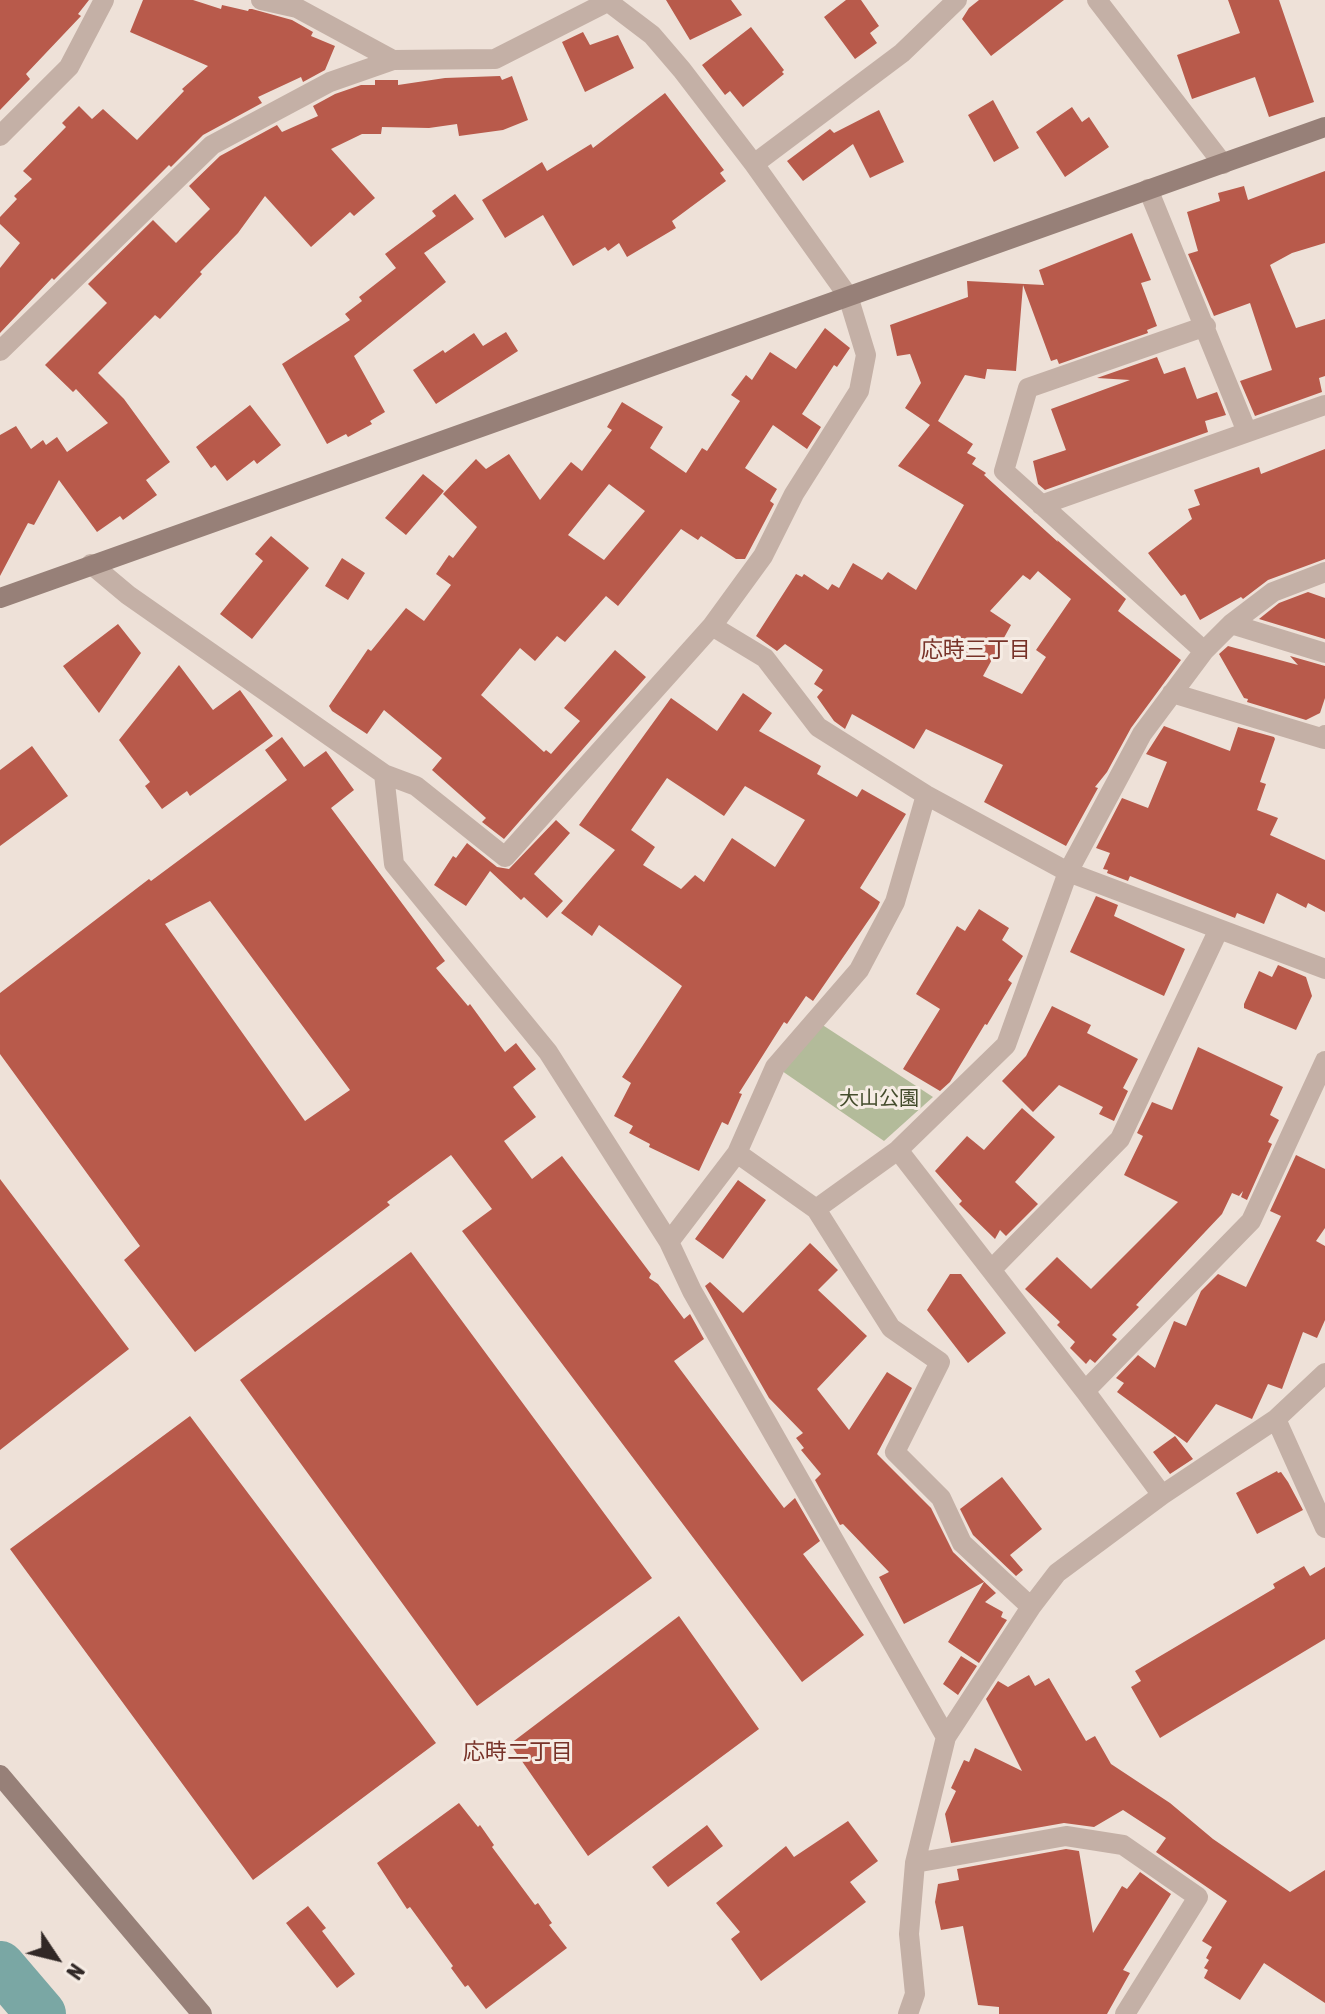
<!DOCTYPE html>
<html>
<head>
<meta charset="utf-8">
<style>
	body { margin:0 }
	#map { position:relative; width:1325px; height:2014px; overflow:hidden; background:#eee1d8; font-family:"Asap Condensed",sans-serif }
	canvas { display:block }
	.north { position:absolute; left:16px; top:1918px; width:80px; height:80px; -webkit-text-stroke:6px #f6ece4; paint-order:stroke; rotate:125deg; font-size:22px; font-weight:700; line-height:32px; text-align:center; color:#312826 }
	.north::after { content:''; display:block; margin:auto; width:28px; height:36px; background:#312826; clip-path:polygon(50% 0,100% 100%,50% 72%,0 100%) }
</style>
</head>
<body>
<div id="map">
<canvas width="1325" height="2014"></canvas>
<div class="north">N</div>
</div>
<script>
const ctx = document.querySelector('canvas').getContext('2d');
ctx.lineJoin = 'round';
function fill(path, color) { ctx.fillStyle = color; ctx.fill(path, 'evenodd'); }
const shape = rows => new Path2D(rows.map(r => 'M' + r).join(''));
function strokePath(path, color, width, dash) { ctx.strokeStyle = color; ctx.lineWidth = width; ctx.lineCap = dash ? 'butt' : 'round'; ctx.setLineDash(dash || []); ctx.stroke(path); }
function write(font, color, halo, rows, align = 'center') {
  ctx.font = font + ' "Asap Condensed","Noto Sans JP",sans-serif'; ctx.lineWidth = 6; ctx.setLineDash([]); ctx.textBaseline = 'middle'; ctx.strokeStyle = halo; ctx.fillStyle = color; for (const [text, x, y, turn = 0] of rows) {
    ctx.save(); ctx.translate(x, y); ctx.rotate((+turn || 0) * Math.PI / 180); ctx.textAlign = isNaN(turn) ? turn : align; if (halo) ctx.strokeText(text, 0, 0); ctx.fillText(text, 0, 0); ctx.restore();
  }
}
const green = shape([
	[821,1024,933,1097,884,1141,782,1071]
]);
const river = shape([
	[0,1966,41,2014]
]);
const building = shape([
	[0,0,89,0,78,14,81,16,26,74,30,79,0,110],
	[143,0,193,0,221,9,222,5,248,11,249,9,252,9,292,20,313,32,311,36,335,46,325,70,303,82,301,77,258,97,262,103,203,135,171,167,169,165,54,280,52,278,0,333,0,268,20,243,0,224,0,217,17,199,14,196,32,179,23,171,66,127,62,123,79,106,92,119,103,109,137,140,184,91,182,89,208,66,130,32],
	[666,0,731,0,742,15,690,40],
	[846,0,861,0,879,26,870,33,877,43,855,59,824,17],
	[979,0,1064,0,991,56,962,19,969,8],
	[1228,0,1279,0,1314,102,1269,117,1255,77,1192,99,1177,55,1240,33],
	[751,27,784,70,782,72,784,74,743,107,730,91,725,95,702,65],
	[583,32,590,45,618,35,634,68,585,92,562,42],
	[500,76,502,80,512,76,528,120,503,130,459,136,457,124,429,128,382,127,381,134,362,134,331,149,375,198,354,216,350,212,311,247,265,196,238,233,200,272,202,274,160,319,155,315,98,373,124,399,170,462,146,480,157,495,123,520,120,516,97,532,59,480,34,525,28,523,0,576,0,435,16,426,31,449,43,440,46,445,57,437,67,452,108,423,76,389,73,392,45,365,107,303,88,284,153,220,176,243,210,209,189,186,220,156,277,125,282,132,318,116,313,106,335,94,361,85,375,85,375,80,398,80,398,85,445,78],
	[665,93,724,170,720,173,726,181,672,221,676,228,627,257,619,243,608,251,605,247,573,266,543,215,505,238,482,200,542,162,547,171,591,144,593,148],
	[993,100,1019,148,994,162,968,115],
	[1072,107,1082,122,1089,117,1109,147,1065,177,1036,132],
	[879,110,904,162,870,178,853,144,803,181,787,161,830,129,834,133],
	[1325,171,1325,243,1292,253,1270,265,1296,328,1325,319,1325,376,1319,378,1322,392,1255,416,1240,381,1272,370,1250,303,1214,316,1188,254,1198,251,1187,212,1220,201,1218,193,1244,186,1248,200],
	[455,194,474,219,424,253,446,282,354,356,385,412,370,421,372,424,348,437,346,434,327,444,282,364,350,320,345,314,362,301,359,297,396,268,385,254,436,216,432,211],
	[1132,233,1151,280,1141,283,1157,326,1147,330,1148,333,1059,364,1057,359,1051,361,1023,285,1016,371,987,369,985,379,965,375,938,421,973,444,967,453,976,458,972,464,986,473,984,475,1058,542,1057,540,1126,599,1118,611,1181,660,1131,728,1107,772,1095,787,1098,788,1066,846,984,802,1003,765,926,729,914,749,852,714,845,729,834,721,817,697,823,690,814,684,823,670,785,644,777,651,756,636,796,574,802,577,804,574,828,590,832,584,839,588,853,563,882,580,888,572,916,590,964,505,898,466,930,425,905,408,921,383,910,354,897,356,890,325,968,297,967,281,1044,285,1039,270],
	[1038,571,1071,599,1036,650,1046,657,1022,694,983,676,1011,625,990,611,1023,575,1030,580],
	[825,328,850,348,837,367,834,365,802,414,821,427,807,449,773,425,745,468,777,489,770,501,774,504,745,559,736,559,701,536,698,540,681,529,618,606,606,596,565,642,557,636,535,661,520,648,481,695,544,752,546,750,551,754,580,721,564,708,615,650,646,677,504,839,482,822,486,818,432,770,442,758,384,710,367,734,332,711,329,706,368,649,371,651,406,608,424,621,451,585,436,574,449,555,453,558,477,527,443,494,476,459,486,469,509,454,540,500,571,462,582,471,612,430,607,427,622,402,663,427,650,448,686,473,702,448,707,451,740,401,731,395,746,375,752,380,770,352,796,369],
	[609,484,645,511,604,560,568,535],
	[506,332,518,351,436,404,413,370,443,350,445,353,474,333,483,346],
	[1157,357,1164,374,1185,367,1197,399,1217,392,1226,415,1205,421,1208,432,1045,490,1038,484,1033,461,1066,450,1051,409,1130,380,1097,378],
	[250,405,281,445,257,464,254,460,227,481,215,465,211,468,196,447],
	[1325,449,1325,559,1268,580,1243,599,1241,597,1200,620,1185,594,1181,596,1148,553,1192,519,1188,509,1200,505,1194,490,1259,467,1261,474],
	[423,474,444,491,406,535,385,518],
	[271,536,309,568,252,639,220,614,263,561,255,554],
	[342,558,365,573,348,600,325,586],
	[1308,592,1325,598,1325,639,1259,619,1279,603],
	[118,624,141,653,99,713,63,666],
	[1228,646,1298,665,1290,656,1325,666,1325,698,1320,713,1306,720,1247,702,1248,699,1244,698,1219,654],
	[179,665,213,710,240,690,273,736,190,796,187,791,162,809,145,786,150,782,119,740],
	[743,693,772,713,759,731,821,766,817,774,857,797,862,789,906,814,860,888,880,902,877,908,813,1001,806,996,787,1024,784,1022,739,1093,742,1094,728,1125,722,1122,699,1171,649,1147,650,1144,629,1133,633,1126,614,1116,631,1083,622,1077,682,986,599,925,592,936,561,913,615,850,579,825,671,698,717,731],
	[667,778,724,816,745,786,805,820,775,867,732,838,704,882,695,875,681,889,643,865,655,847,631,830],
	[1164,726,1230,751,1238,727,1274,737,1275,739,1260,782,1266,784,1257,810,1278,818,1270,835,1325,860,1325,912,1308,903,1306,908,1277,893,1264,924,1237,913,1235,918,1130,876,1128,881,1107,873,1108,870,1103,869,1110,853,1096,848,1122,798,1148,808,1167,762,1146,754],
	[282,737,304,767,326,751,354,790,331,808,445,961,436,968,468,1006,470,1004,505,1052,516,1043,536,1069,513,1087,536,1117,504,1141,532,1179,562,1156,651,1274,649,1278,658,1284,684,1319,690,1314,704,1339,674,1361,784,1508,795,1498,820,1541,803,1554,864,1635,802,1682,462,1231,492,1209,451,1155,387,1202,390,1205,195,1352,124,1260,140,1246,0,1054,0,993,149,879,151,881,287,780,265,750],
	[210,901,350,1090,305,1121,165,924],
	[32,746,68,796,0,846,0,770],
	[556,820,570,833,534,874,563,901,547,918,524,897,521,900,490,871,466,906,434,885,453,856,456,858,467,843,497,867,509,869],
	[1096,896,1118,905,1114,916,1185,949,1164,996,1070,952],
	[979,909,1009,928,1002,940,1023,956,1008,980,1012,983,987,1025,985,1024,950,1082,940,1091,903,1069,940,1009,916,994,957,926,965,931],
	[1278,965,1306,977,1312,996,1296,1030,1244,1008,1244,1004,1259,971,1272,977],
	[1052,1006,1091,1025,1087,1033,1138,1059,1123,1088,1128,1091,1114,1121,1099,1114,1103,1107,1059,1085,1033,1112,1002,1081,1026,1056],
	[1198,1047,1283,1087,1270,1115,1279,1120,1268,1142,1272,1144,1247,1200,1241,1197,1243,1191,1239,1196,1232,1193,1222,1214,1136,1305,1139,1307,1112,1335,1117,1339,1095,1363,1090,1359,1086,1364,1070,1348,1075,1342,1057,1325,1060,1322,1025,1289,1057,1257,1091,1289,1178,1202,1124,1175,1143,1136,1137,1133,1152,1102,1172,1110],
	[1022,1108,1055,1137,1015,1182,1038,1204,1006,1236,1000,1230,995,1239,959,1204,962,1201,935,1171,967,1136,984,1150],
	[1296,1155,1325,1169,1325,1228,1316,1241,1325,1246,1325,1320,1317,1338,1303,1332,1282,1389,1268,1384,1252,1419,1216,1404,1187,1443,1117,1392,1124,1383,1116,1378,1138,1355,1155,1368,1174,1321,1186,1326,1201,1291,1218,1274,1246,1287,1281,1216,1270,1211],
	[0,1179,129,1349,0,1450],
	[738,1180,766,1200,723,1259,695,1239],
	[810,1243,838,1270,818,1290,867,1336,817,1389,849,1430,887,1372,912,1388,877,1454,931,1508,953,1552,996,1593,985,1602,1003,1612,1001,1617,1007,1620,979,1663,948,1642,984,1582,904,1624,879,1577,889,1572,843,1524,840,1525,815,1480,821,1474,801,1450,804,1448,796,1438,803,1433,769,1398,705,1286,710,1282,743,1313],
	[411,1252,652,1578,477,1706,240,1380],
	[950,1274,961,1274,1006,1333,968,1363,927,1310],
	[190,1416,436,1743,253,1880,10,1549],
	[1175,1436,1193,1459,1170,1474,1153,1452],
	[1277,1471,1278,1473,1281,1472,1288,1482,1303,1510,1257,1534,1236,1493],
	[1002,1477,1042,1529,1010,1555,1023,1570,1016,1576,973,1535,960,1509],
	[1304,1566,1310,1576,1325,1567,1325,1639,1160,1738,1131,1687,1141,1681,1135,1671,1275,1588,1273,1584],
	[679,1616,759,1729,588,1856,510,1744],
	[961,1656,977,1666,958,1695,943,1684],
	[1029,1675,1035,1686,1049,1678,1086,1741,1095,1736,1111,1764,1170,1803,1213,1839,1290,1892,1325,1870,1325,2003,1264,1963,1240,2000,1204,1978,1208,1970,1204,1968,1209,1960,1206,1958,1212,1947,1202,1941,1227,1901,1156,1852,1166,1838,1123,1810,1094,1827,1064,1823,951,1843,945,1814,956,1791,951,1788,964,1760,969,1762,975,1748,1022,1771,986,1699,998,1681,1008,1687],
	[459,1803,478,1827,480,1825,494,1845,492,1847,535,1905,538,1903,552,1923,549,1925,567,1948,486,2009,468,1985,465,1987,451,1968,453,1966,410,1907,407,1909,377,1863],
	[848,1821,878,1861,850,1882,866,1902,761,1981,731,1939,740,1932,716,1903,786,1846,794,1857],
	[707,1825,723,1846,668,1887,652,1867],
	[1066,1849,1079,1851,1093,1933,1122,1886,1127,1889,1140,1872,1171,1894,1123,1970,1130,1973,1107,2014,999,2014,999,2007,978,2005,963,1926,941,1930,935,1902,938,1884,959,1880,957,1869],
	[308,1906,326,1928,322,1931,355,1974,337,1988,286,1923]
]);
const street = shape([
	[261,0,297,8,393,60],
	[606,0,652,35,682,70,754,164,848,296,866,355,859,391,794,494,763,556,712,626,765,658,818,727,926,795,1068,872,1325,969],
	[1097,0,1223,164],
	[0,136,69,67,104,0],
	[754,164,902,53,957,0],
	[1148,189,1247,432],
	[0,351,212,145,330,82,393,60,495,59,611,0],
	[1041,505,1325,405],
	[91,564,128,595,384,774,394,864,548,1052,669,1242,692,1291,946,1737],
	[1231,624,1325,653],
	[1204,651,1004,471,1028,388,1206,326],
	[1172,693,1324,739,1325,735],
	[384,774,416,786,505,857,712,626],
	[898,1150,1085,1391,1162,1495],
	[737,1153,816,1209,891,1328,940,1362,895,1452,941,1498,962,1543,1031,1607],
	[816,1209,898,1150,1006,1045,1068,872,1142,734,1204,651,1231,624,1273,592,1325,572],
	[669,1242,737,1153,775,1067,859,970,895,902,926,795],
	[991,1270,1120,1139,1219,929],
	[1085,1391,1251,1221,1325,1061],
	[1276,1419,1325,1528],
	[915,1863,1066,1836,1123,1845,1198,1897,1125,2014],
	[908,2014,915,1994,909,1934,915,1863,946,1737,1031,1607,1057,1573,1162,1495,1276,1419,1325,1373]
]);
const secondary = shape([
	[0,598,1325,127],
	[0,1775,202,2014]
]);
const parkNames = [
	["大山公園",879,1099]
];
const neighbourhoodNames = [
	["応時三丁目",976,650],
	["応時二丁目",518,1752]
];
fill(green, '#b3bb9a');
strokePath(river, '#7aa7a4', 50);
fill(building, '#b85a4b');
strokePath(street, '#c4b0a6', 20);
strokePath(secondary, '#978078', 20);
write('20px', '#444c2c', '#f6ece4', parkNames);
write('22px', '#773228', '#f6ece4', neighbourhoodNames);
</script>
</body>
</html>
